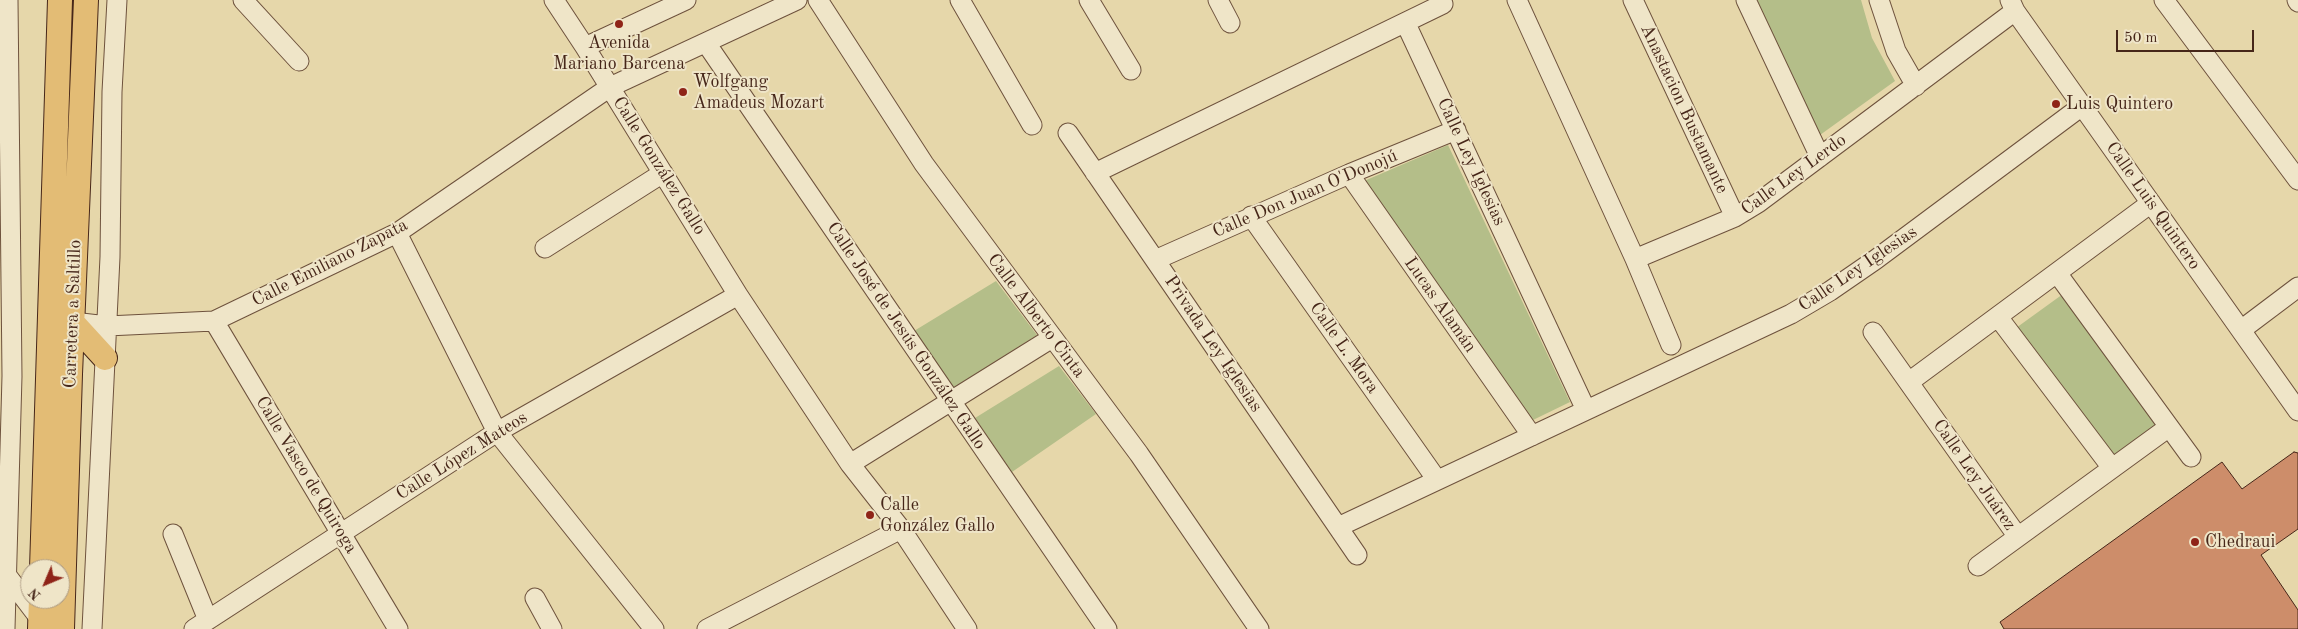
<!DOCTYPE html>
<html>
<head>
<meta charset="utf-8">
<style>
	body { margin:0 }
	#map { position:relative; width:2298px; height:629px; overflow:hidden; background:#e6d7aa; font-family:"Old Standard TT",serif }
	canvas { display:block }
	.north { position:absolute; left:20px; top:559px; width:50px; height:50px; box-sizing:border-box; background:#efe5c8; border:1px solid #ab9982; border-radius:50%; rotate:225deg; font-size:14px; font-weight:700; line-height:20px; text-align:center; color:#462619 }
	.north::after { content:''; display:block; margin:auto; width:18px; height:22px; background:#8f2418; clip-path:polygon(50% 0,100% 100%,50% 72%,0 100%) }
	.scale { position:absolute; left:2116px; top:30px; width:138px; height:22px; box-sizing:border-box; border:2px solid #462619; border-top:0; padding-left:6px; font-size:15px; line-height:18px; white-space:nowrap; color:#462619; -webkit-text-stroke:4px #efe5c8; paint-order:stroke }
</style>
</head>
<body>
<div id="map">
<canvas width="2298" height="629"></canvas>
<div class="north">N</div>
<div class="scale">50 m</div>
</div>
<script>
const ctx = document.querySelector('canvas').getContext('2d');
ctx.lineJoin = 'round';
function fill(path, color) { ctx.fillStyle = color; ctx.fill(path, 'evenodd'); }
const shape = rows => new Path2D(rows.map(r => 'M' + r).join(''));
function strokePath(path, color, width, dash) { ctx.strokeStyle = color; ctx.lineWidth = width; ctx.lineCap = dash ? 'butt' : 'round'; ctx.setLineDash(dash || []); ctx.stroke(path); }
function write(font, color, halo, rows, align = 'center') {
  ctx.font = font + ' "Old Standard TT",serif'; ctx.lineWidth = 4; ctx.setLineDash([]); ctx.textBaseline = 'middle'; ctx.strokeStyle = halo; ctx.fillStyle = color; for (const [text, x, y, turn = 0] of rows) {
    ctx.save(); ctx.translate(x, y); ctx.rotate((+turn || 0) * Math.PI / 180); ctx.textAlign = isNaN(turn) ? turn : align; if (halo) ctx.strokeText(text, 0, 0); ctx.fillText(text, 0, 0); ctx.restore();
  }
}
const green = shape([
	[1755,0,1861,0,1872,38,1895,81,1820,135],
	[1448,145,1570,402,1533,420,1364,181],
	[996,281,1037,335,953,388,914,331],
	[2063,294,2159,423,2112,458,2016,328],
	[1059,366,1096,414,1012,472,975,418]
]);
const building = shape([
	[2294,452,2298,453,2298,529,2261,555,2298,610,2298,629,2004,629,2000,622,2222,462,2242,489,2294,452]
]);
const minor = shape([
	[243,0,299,61],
	[554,0,585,47,738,295,850,464,901,529,967,629],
	[818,0,924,164,1139,454,1259,629],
	[960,0,1032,125],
	[1089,0,1131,70],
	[1218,0,1230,23],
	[1517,0,1635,259,1671,345],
	[1633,0,1735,217],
	[1746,0,1820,157],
	[1879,0,1896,51,1916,86],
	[2010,0,2015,11,2298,411],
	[2164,0,2298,180],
	[2297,0,2298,2],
	[1406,24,1586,410],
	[706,43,1107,629],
	[585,47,686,0],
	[1068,133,1357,555],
	[1095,173,1443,4],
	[1349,174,1532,436],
	[1251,216,1437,480],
	[397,233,497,432,654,629],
	[545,248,663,173],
	[1635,259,1735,217,1758,203,2015,11],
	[1155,260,1349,174,1456,130],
	[2057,273,2191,457],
	[1998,317,2112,468],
	[214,321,398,629],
	[73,322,107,326,214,321,397,233,610,87,797,0],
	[2241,330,2298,287],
	[1873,332,2018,537],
	[1909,382,2151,203],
	[850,464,1052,338],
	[1338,527,1791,314,1830,291,1875,260,2082,106],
	[173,534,208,620],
	[1978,566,2169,427],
	[5,573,40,619],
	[535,598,552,629],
	[5,629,12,376,8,0],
	[92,629,110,257,112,92,117,0],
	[194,629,497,432,738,295],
	[707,629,901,529]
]);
const major = shape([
	[73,323,105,358],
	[42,569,60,0],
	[40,629,41,599],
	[62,629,70,374,86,0]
]);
const markers = [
	[619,24,5,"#8f2418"],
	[683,92,5,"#8f2418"],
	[2056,104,5,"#8f2418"],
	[870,515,5,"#8f2418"],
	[2195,542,5,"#8f2418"]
];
const poiNames = [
	["Avenida",619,43,"center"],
	["Mariano Barcena",619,64,"center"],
	["Wolfgang",693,82],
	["Amadeus Mozart",693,103],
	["Luis Quintero",2066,104],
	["Calle",880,505],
	["González Gallo",880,526],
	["Chedraui",2205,542]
];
const streetNames = [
	["Anastacion Bustamante",1684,109,65],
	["Calle Ley Iglesias",1471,162,65],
	["Calle González Gallo",659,166,58],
	["Calle Ley Lerdo",1794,175,-36],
	["Calle Don Juan O'Donojú",1305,194,-23],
	["Calle Luis Quintero",2153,206,55],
	["Calle Emiliano Zapata",330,263,-27],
	["Calle Ley Iglesias",1858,269,-34],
	["Lucas Alamán",1440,305,55],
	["Carretera a Saltillo",73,314,-88],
	["Calle Alberto Cinta",1036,316,53],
	["Calle José de Jesús González Gallo",906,336,56],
	["Privada Ley Iglesias",1213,344,56],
	["Calle L. Mora",1344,348,55],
	["Calle López Mateos",462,456,-32],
	["Calle Vasco de Quiroga",306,475,59],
	["Calle Ley Juárez",1974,475,55]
];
fill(green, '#b4be89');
fill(building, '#cd8d6a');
strokePath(building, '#462619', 1);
strokePath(minor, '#6e523d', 21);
strokePath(major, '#462619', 26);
strokePath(minor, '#efe5c8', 19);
strokePath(major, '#e3bc75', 24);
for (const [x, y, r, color] of markers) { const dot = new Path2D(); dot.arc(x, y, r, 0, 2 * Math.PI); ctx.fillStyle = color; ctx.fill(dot); strokePath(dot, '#efe5c8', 2); }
write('18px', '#462619', '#efe5c8', poiNames, 'left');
write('18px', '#462619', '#efe5c8', streetNames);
</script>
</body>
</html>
